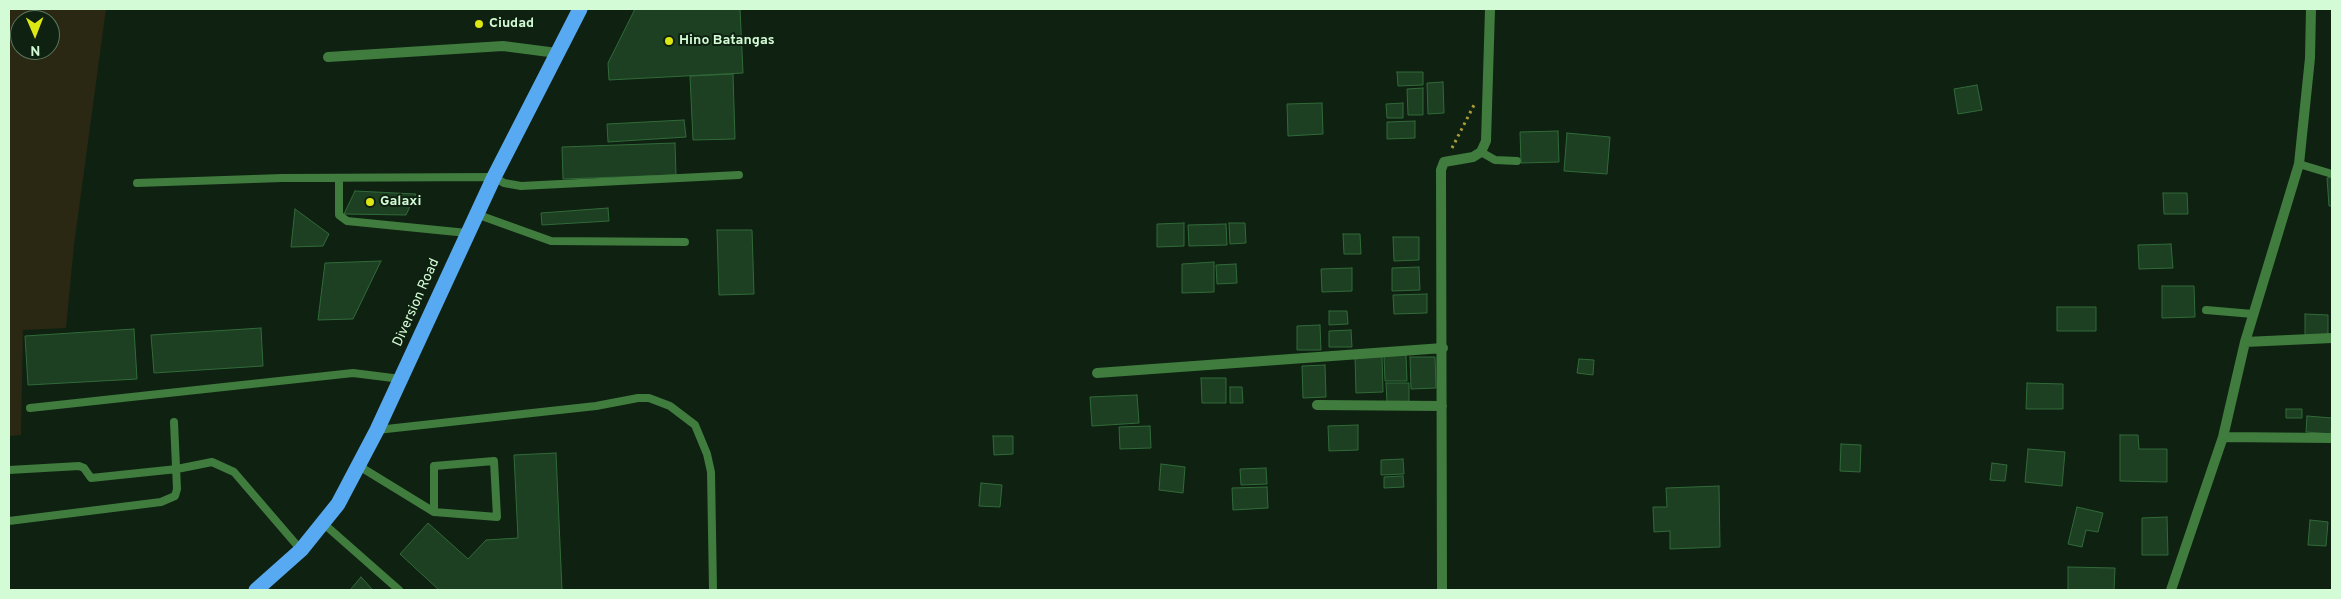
<!DOCTYPE html>
<html>
<head>
<meta charset="utf-8">
<style>
	body { margin:0 }
	#map { position:relative; width:2341px; height:599px; overflow:hidden; background:#0f2111; font-family:Overpass,sans-serif }
	canvas { display:block }
	.frame { position:absolute; inset:0; border:10px solid #d3fbd5; pointer-events:none }
	.north { position:absolute; left:10px; top:10px; width:50px; height:50px; box-sizing:border-box; background:#0f2111; border:1px solid #5d785f; border-radius:50%; rotate:179deg; font-size:14px; font-weight:700; line-height:20px; text-align:center; color:#d3fbd5 }
	.north::after { content:''; display:block; margin:auto; width:18px; height:22px; background:#dde713; clip-path:polygon(50% 0,100% 100%,50% 72%,0 100%) }
</style>
</head>
<body>
<div id="map">
<canvas width="2341" height="599"></canvas>
<div class="frame"></div>
<div class="north">N</div>
</div>
<script>
const ctx = document.querySelector('canvas').getContext('2d');
ctx.lineJoin = 'round';
function fill(path, color) { ctx.fillStyle = color; ctx.fill(path, 'evenodd'); }
const shape = rows => new Path2D(rows.map(r => 'M' + r).join(''));
function strokePath(path, color, width, dash) { ctx.strokeStyle = color; ctx.lineWidth = width; ctx.lineCap = dash ? 'butt' : 'round'; ctx.setLineDash(dash || []); ctx.stroke(path); }
function write(font, color, halo, rows, align = 'center') {
  ctx.font = font + ' Overpass,sans-serif'; ctx.lineWidth = 4; ctx.setLineDash([]); ctx.textBaseline = 'middle'; ctx.strokeStyle = halo; ctx.fillStyle = color; for (const [text, x, y, turn = 0] of rows) {
    ctx.save(); ctx.translate(x, y); ctx.rotate((+turn || 0) * Math.PI / 180); ctx.textAlign = isNaN(turn) ? turn : align; if (halo) ctx.strokeText(text, 0, 0); ctx.fillText(text, 0, 0); ctx.restore();
  }
}
const green = shape([
	[9,9,106,9,74,245,66,328,23,330,21,435,9,436],
	[20,20,50,20,50,50,20,50]
]);
const building = shape([
	[635,9,740,9,743,73,609,80,608,63,635,9],
	[1397,72,1423,72,1423,85,1398,86,1397,72],
	[733,74,735,139,693,140,690,76,733,74],
	[1443,82,1444,113,1428,114,1427,83,1443,82],
	[1977,85,1982,110,1958,114,1954,89,1977,85],
	[1423,88,1423,115,1408,115,1407,89,1423,88],
	[1322,103,1323,134,1288,136,1287,104,1322,103],
	[1403,103,1403,118,1387,118,1386,104,1403,103],
	[684,120,686,137,608,142,607,124,684,120],
	[1415,121,1415,138,1387,139,1387,122,1415,121],
	[1558,131,1559,162,1521,163,1520,132,1558,131],
	[1567,133,1610,137,1607,174,1564,171,1567,133],
	[675,143,676,175,563,179,562,147,675,143],
	[2332,177,2332,206,2329,206,2327,178,2332,177],
	[355,191,416,194,406,215,344,214,355,191],
	[2163,193,2187,193,2188,214,2164,214,2163,193],
	[608,208,609,221,542,225,541,213,608,208],
	[295,209,329,234,323,246,291,247,295,209],
	[1184,223,1184,246,1157,247,1157,224,1184,223],
	[1229,223,1245,223,1246,243,1230,244,1229,223],
	[1226,224,1227,245,1189,246,1188,225,1226,224],
	[717,230,752,230,754,294,719,295,717,230],
	[1343,234,1360,234,1361,254,1344,254,1343,234],
	[1393,237,1419,237,1419,260,1394,261,1393,237],
	[2171,244,2173,268,2139,269,2138,245,2171,244],
	[381,261,353,319,318,320,325,263,381,261],
	[1214,262,1214,292,1182,293,1182,264,1214,262],
	[1236,264,1237,283,1217,284,1216,265,1236,264],
	[1419,267,1420,290,1392,291,1392,268,1419,267],
	[1352,268,1352,291,1322,292,1321,269,1352,268],
	[2162,286,2194,286,2195,317,2162,318,2162,286],
	[1427,294,1427,313,1394,314,1393,295,1427,294],
	[2057,307,2096,307,2096,331,2057,331,2057,307],
	[1329,311,1347,311,1348,324,1329,325,1329,311],
	[2305,314,2328,315,2328,335,2305,335,2305,314],
	[1320,325,1321,350,1297,350,1297,326,1320,325],
	[261,328,263,366,154,373,151,335,261,328],
	[134,329,137,379,28,385,25,336,134,329],
	[1351,330,1352,347,1329,347,1329,331,1351,330],
	[1406,355,1407,381,1385,381,1384,356,1406,355],
	[1355,356,1382,356,1383,392,1356,393,1355,356],
	[1410,357,1435,357,1436,388,1411,389,1410,357],
	[1579,359,1594,360,1593,375,1577,373,1579,359],
	[1325,365,1326,397,1303,398,1302,366,1325,365],
	[1201,378,1226,378,1226,403,1202,403,1201,378],
	[1386,383,1409,383,1409,403,1387,403,1386,383],
	[2027,383,2063,384,2063,409,2026,409,2027,383],
	[1230,387,1242,387,1243,403,1230,403,1230,387],
	[1137,395,1139,423,1092,426,1090,397,1137,395],
	[2286,409,2302,409,2302,418,2286,418,2286,409],
	[2307,416,2332,418,2331,434,2306,432,2307,416],
	[1358,425,1358,450,1329,451,1328,426,1358,425],
	[1150,426,1151,448,1120,449,1119,427,1150,426],
	[2120,435,2138,435,2139,449,2167,449,2167,482,2120,481,2120,435],
	[993,436,1013,436,1013,454,994,455,993,436],
	[1841,444,1861,445,1860,472,1840,471,1841,444],
	[2028,449,2065,452,2062,486,2025,482,2028,449],
	[556,453,562,590,439,590,400,554,428,523,468,559,486,540,518,538,514,455,556,453],
	[1403,459,1404,474,1381,475,1381,460,1403,459],
	[1992,463,2007,465,2005,481,1990,480,1992,463],
	[1161,464,1185,467,1183,493,1159,490,1161,464],
	[1266,468,1267,484,1241,485,1240,469,1266,468],
	[1403,476,1404,487,1384,488,1384,477,1403,476],
	[981,483,1002,485,1000,507,979,506,981,483],
	[1719,486,1720,547,1670,549,1670,531,1654,532,1653,507,1667,507,1666,488,1719,486],
	[1267,487,1268,508,1233,510,1232,488,1267,487],
	[2077,507,2103,513,2098,532,2086,530,2082,547,2068,544,2077,507],
	[2167,517,2168,555,2142,555,2142,518,2167,517],
	[2310,520,2328,522,2326,546,2308,545,2310,520],
	[2068,567,2115,568,2114,590,2068,590,2068,567],
	[361,577,373,590,350,590,361,577]
]);
const path = shape([
	[1452,148,1474,105]
]);
const lane = shape([
	[1481,152,1495,160,1517,161],
	[2299,164,2332,174],
	[339,179,339,215,347,221,467,233],
	[137,183,282,178,494,177,504,183,521,186,739,175],
	[476,214,551,241,685,242],
	[2206,310,2253,314],
	[30,408,353,373,401,379],
	[377,430,596,406,638,398,649,398,670,406,695,425,707,454,711,472,713,590],
	[359,466,434,512,497,517,494,461,434,466,434,512],
	[9,470,79,466,84,468,91,478,177,469,212,462,234,472,301,550],
	[9,521,161,502,175,496,177,489,174,422],
	[324,524,399,590]
]);
const street = shape([
	[328,57,503,46,557,53],
	[2245,342,2332,338],
	[1097,373,1443,348],
	[1317,405,1442,406],
	[2223,437,2332,438],
	[1442,590,1441,170,1444,162,1473,157,1481,152,1486,141,1490,9],
	[2171,590,2223,437,2245,342,2299,164,2310,58,2311,9]
]);
const highway = shape([
	[256,590,301,550,338,504,377,430,494,177,580,9]
]);
const markers = [
	[479,24,5,"#dde713"],
	[669,41,5,"#dde713"],
	[370,202,5,"#dde713"]
];
const poiNames = [
	["Ciudad",489,24],
	["Hino Batangas",679,41],
	["Galaxi",380,202]
];
const streetNames = [
	["Diversion Road",417,303,-66]
];
fill(green, '#2a2813');
fill(building, '#1d4022');
strokePath(building, '#316a39', 1);
strokePath(path, '#aa9d38', 3, [2.5, 4]);
strokePath(lane, '#3f7c3e', 8);
strokePath(street, '#3f7c3e', 10);
strokePath(highway, '#57a9f2', 15);
for (const [x, y, r, color] of markers) { const dot = new Path2D(); dot.arc(x, y, r, 0, 2 * Math.PI); ctx.fillStyle = color; ctx.fill(dot); strokePath(dot, '#0f2111', 2); }
write('bold 14px', '#d3fbd5', '#0f2111', poiNames, 'left');
write('14px', '#d3fbd5', '#0f2111', streetNames);
</script>
</body>
</html>
